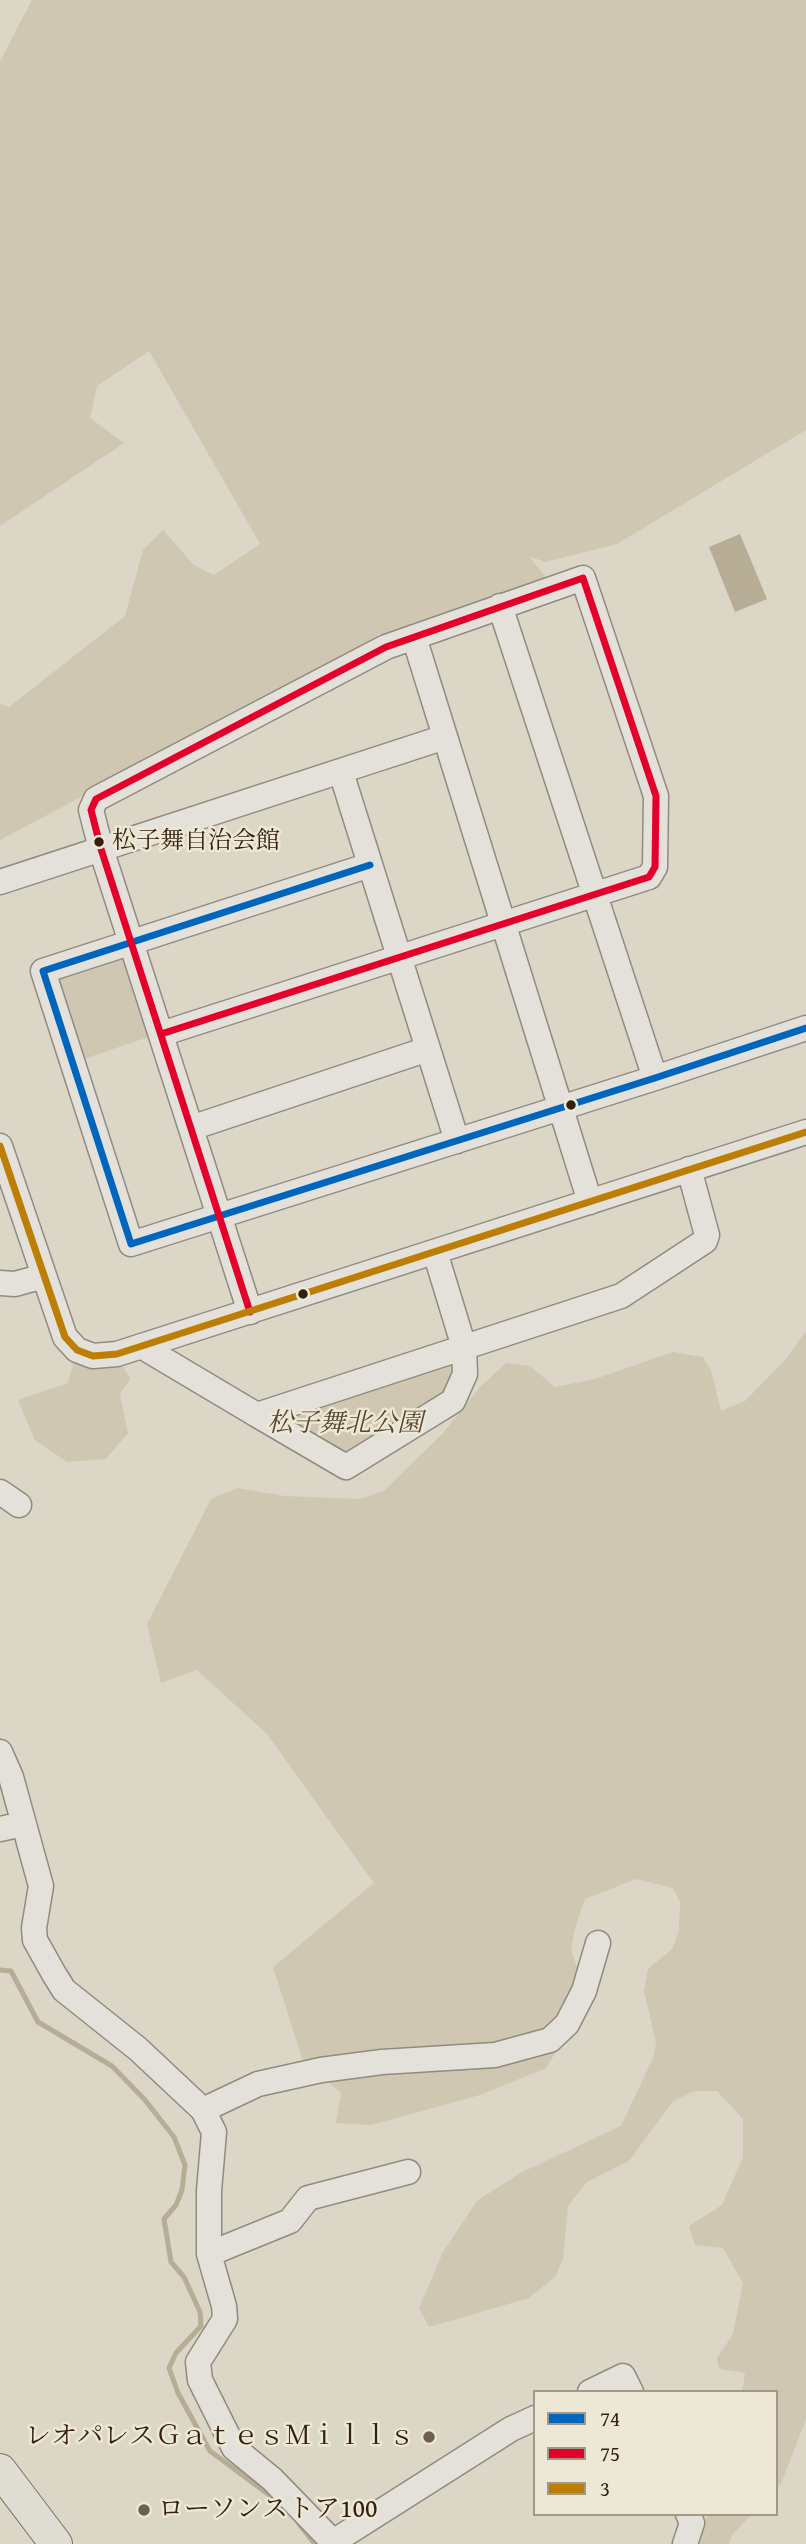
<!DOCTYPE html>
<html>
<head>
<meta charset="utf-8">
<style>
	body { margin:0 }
	#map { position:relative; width:806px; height:2544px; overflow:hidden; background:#dbd6c6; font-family:"Gentium Book Plus",serif }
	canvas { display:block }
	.legend { position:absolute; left:533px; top:2390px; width:245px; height:126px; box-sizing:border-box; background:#ede8d5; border:2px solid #a39885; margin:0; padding:9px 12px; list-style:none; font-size:21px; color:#341f0d }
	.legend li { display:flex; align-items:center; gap:14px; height:35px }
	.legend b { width:35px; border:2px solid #a39885 }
</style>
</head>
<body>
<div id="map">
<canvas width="806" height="2544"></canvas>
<ul class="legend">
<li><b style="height:9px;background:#0065bd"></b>74</li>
<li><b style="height:9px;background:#e4002b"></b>75</li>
<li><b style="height:9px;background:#bc7e04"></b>3</li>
</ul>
</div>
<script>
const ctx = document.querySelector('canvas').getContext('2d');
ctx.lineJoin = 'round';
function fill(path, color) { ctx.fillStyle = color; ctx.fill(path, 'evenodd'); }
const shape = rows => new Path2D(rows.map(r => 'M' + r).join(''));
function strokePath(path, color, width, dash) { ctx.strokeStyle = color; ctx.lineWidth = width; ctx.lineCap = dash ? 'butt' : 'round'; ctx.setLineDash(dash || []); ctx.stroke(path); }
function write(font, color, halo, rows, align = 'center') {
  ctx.font = font + ' "Gentium Book Plus","Noto Serif JP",serif'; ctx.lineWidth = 5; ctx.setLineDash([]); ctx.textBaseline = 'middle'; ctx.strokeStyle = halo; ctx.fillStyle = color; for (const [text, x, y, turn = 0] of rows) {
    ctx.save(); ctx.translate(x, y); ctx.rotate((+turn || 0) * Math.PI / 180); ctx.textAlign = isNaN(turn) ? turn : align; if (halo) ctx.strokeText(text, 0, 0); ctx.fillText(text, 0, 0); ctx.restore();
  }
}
const green = shape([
	[32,0,806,0,806,430,617,544,545,562,529,556,554,588,386,647,380,633,354,652,0,840,0,704,9,707,125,616,143,550,163,530,194,565,214,575,260,544,149,351,97,386,90,418,124,443,0,526,0,61],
	[131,941,160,1033,72,1063,43,971],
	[806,1331,806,2419,781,2484,776,2489,776,2392,742,2392,745,2373,719,2369,717,2358,733,2334,743,2283,723,2248,695,2245,689,2226,722,2205,743,2157,743,2119,717,2091,695,2091,673,2101,629,2161,587,2182,568,2206,563,2259,555,2277,529,2298,429,2327,419,2308,443,2252,477,2201,520,2173,621,2126,654,2056,656,2042,644,1992,648,1969,672,1949,679,1932,680,1902,673,1888,636,1879,585,1899,575,1928,571,1950,580,1975,583,2009,546,2068,480,2095,371,2125,336,2123,341,2093,303,2061,273,1967,374,1883,267,1734,197,1670,161,1683,147,1624,211,1499,237,1488,285,1496,360,1499,385,1490,444,1432,479,1388,506,1363,530,1366,555,1387,595,1379,673,1352,703,1357,711,1370,721,1411,745,1401,786,1359],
	[464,1347,453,1401,346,1467,257,1415],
	[77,1350,117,1354,130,1379,120,1394,128,1433,106,1459,67,1462,35,1440,18,1400,68,1383],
	[710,2514,752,2514,732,2535,729,2544,694,2544,701,2525]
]);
const water = shape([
	[740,534,767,599,735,612,709,547]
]);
const stream = shape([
	[0,1970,11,1971,38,2022,112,2066,145,2100,174,2137,185,2165,182,2190,176,2205,164,2219,171,2262,184,2277,200,2312,201,2326,176,2353,169,2368,178,2393,210,2451,276,2500],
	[299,2524,315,2544]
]);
const minor = shape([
	[500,606,655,1078],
	[414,637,590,1202],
	[341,772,457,1141],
	[370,865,43,971,131,1244,655,1078,806,1028],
	[0,882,445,737],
	[161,1034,649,877,655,867,656,796,583,578,386,647,96,799,91,810,101,849,250,1312],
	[191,1128,428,1049],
	[0,1146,65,1337,77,1350,93,1356,117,1354,806,1132],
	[0,1283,15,1284,44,1276],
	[141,1346,257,1415,621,1296,705,1241,707,1235,689,1169],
	[257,1415,346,1467,453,1401,465,1374,464,1347,435,1252],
	[0,1492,19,1505],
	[0,1752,11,1777,41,1886,34,1928,35,1940,54,1974,64,1990,138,2049,203,2110,214,2132,209,2191,209,2254,224,2306,225,2319,198,2362,200,2380,234,2448,272,2479,335,2544],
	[0,1829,23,1824],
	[203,2110,258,2084,321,2070,382,2062,495,2055,550,2040,567,2024,584,1991,598,1943],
	[209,2254,290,2221,308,2198,408,2172],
	[590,2392,623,2376,631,2392],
	[330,2544,511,2429,535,2418],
	[685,2544,692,2523,688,2514]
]);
const major = shape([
	[0,2470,56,2544]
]);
const bus1 = shape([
	[370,865,43,971,131,1244,655,1078,806,1028]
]);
const bus2 = shape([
	[161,1034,649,877,655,867,656,796,583,578,386,647,96,799,91,810,101,849,250,1312]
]);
const bus3 = shape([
	[0,1146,65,1337,77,1350,93,1356,117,1354,806,1132]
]);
const markers = [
	[99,842,6,"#341f0d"],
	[571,1105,6,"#341f0d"],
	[303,1294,6,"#341f0d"],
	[429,2437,7,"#6e5f4e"],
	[144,2510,7,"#6e5f4e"]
];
const busNames = [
	["松子舞自治会館",112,842]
];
const parkNames = [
	["松子舞北公園",345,1424]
];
const poiNames = [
	["レオパレスＧａｔｅｓＭｉｌｌｓ",415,2437],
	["ローソンストア100",158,2510,"left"]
];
fill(green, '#cfc7b1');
fill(water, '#b7ad96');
strokePath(stream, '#b7ad96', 5);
strokePath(minor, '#908b80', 27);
strokePath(major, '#787267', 34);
strokePath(minor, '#e4e1da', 24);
strokePath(major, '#dfdcd3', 32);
strokePath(bus1, '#0065bd', 7);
strokePath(bus2, '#e4002b', 7);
strokePath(bus3, '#bc7e04', 7);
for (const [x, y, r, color] of markers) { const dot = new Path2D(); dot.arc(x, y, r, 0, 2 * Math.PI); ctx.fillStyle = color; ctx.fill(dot); strokePath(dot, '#ede8d5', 2.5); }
write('24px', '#341f0d', '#ede8d5', busNames, 'left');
write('italic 26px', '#584632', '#ede8d5', parkNames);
write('26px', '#341f0d', '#ede8d5', poiNames, 'right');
</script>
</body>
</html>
